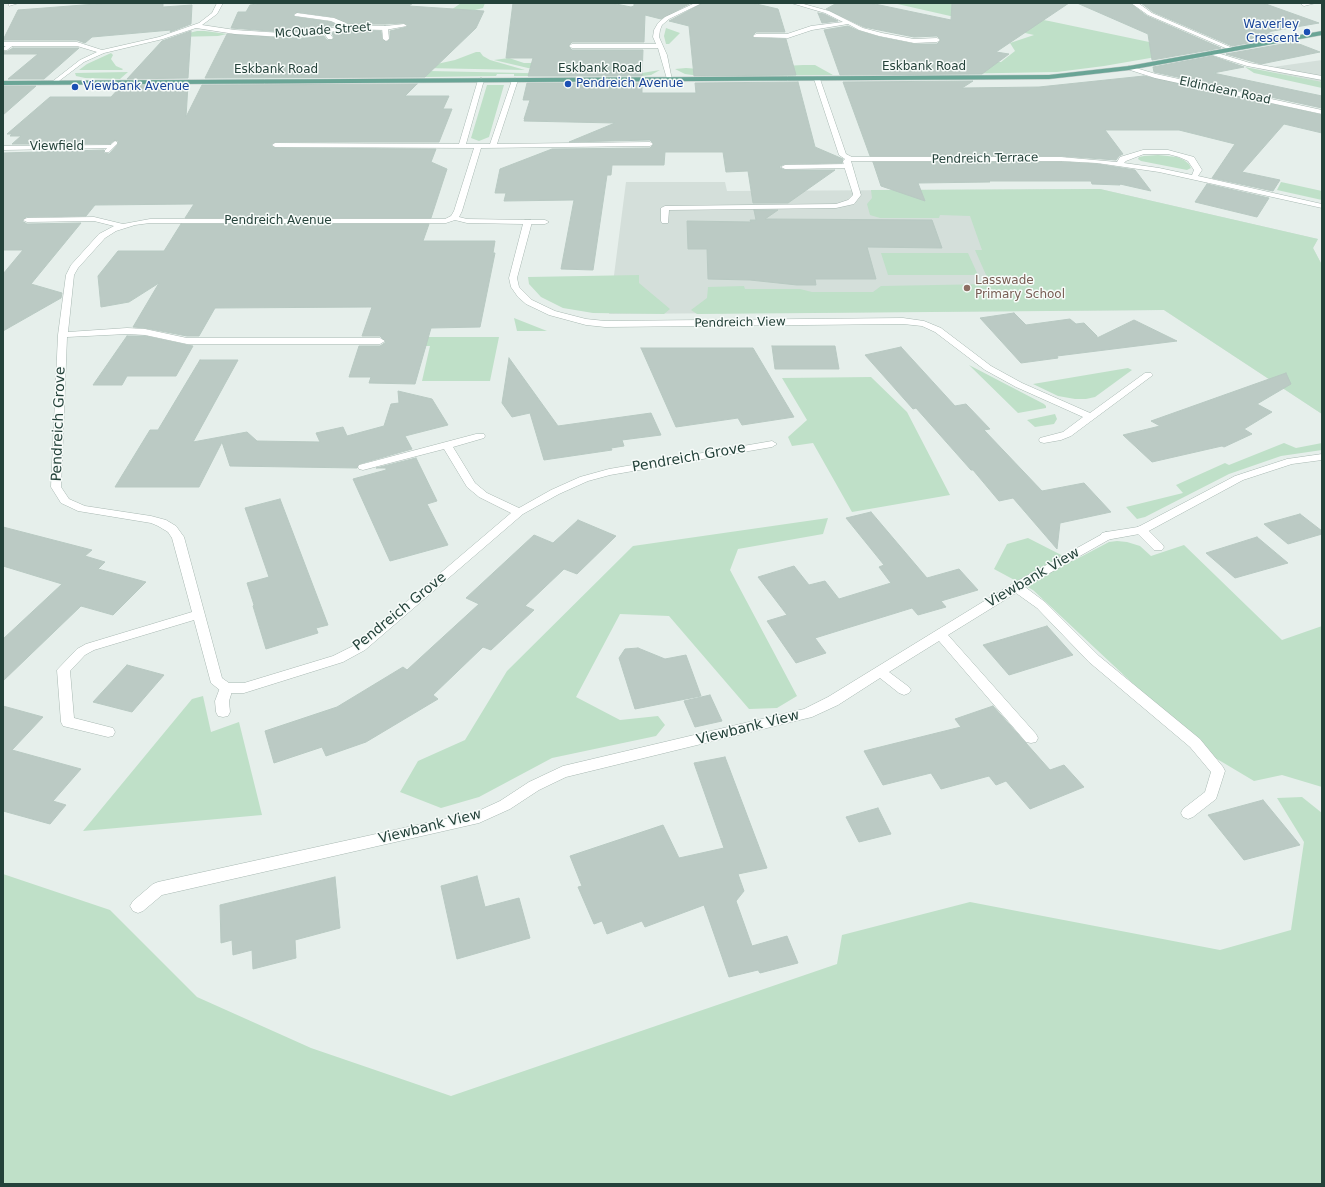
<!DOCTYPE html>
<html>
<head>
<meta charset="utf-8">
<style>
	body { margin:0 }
	#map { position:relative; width:1325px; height:1187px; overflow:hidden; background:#e6efeb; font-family:"DejaVu Sans",sans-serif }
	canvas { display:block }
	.frame { position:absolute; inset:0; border:4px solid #24423a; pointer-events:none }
</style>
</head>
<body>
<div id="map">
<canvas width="1325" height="1187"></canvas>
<div class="frame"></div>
</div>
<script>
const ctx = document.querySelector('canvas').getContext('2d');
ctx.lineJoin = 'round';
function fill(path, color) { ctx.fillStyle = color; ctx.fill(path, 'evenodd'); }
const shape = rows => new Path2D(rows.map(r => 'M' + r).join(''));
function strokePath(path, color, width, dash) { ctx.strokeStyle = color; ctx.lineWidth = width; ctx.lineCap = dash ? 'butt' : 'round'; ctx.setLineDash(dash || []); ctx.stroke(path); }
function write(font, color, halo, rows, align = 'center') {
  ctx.font = font + ' "DejaVu Sans",sans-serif'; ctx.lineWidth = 3; ctx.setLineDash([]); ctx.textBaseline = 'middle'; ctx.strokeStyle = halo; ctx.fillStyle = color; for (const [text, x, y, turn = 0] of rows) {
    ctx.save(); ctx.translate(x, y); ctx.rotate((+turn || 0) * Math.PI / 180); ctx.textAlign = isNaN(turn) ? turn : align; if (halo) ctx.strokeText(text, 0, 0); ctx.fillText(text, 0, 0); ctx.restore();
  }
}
const built = shape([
	[1322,60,1322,83,1259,69],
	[626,182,725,182,727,191,1100,189,1318,239,1313,248,1322,265,1322,414,1164,310,609,314]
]);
const green = shape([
	[461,3,485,3,483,8,471,11,451,10],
	[893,3,946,3,1049,21,1173,47,1156,57,1104,66,1057,72,892,75,894,71,953,62,1001,62,1015,51,1010,43,1034,35],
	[666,28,680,33,669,44,666,44,664,36],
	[197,31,205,31,227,34,218,36,173,37],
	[476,52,480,52,483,56,490,60,525,70,424,68,423,67,455,60],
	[111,53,113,55,111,59,116,66,123,69,122,70,79,70,87,64],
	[509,58,524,63,543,63,542,70,528,68,494,60],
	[803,65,815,65,833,75,700,76,685,74,675,69,686,68,712,70],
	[1245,67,1322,82,1322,88,1254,73],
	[660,70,651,75,643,76,514,76,514,74,497,74,496,76,425,77,429,71,571,74,642,73],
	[128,72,120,79,85,78,76,76,75,73],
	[487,85,504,85,489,137,479,141,471,138],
	[1158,155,1177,157,1184,160,1189,164,1191,168,1187,170,1141,161,1138,159,1139,157,1144,156],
	[1281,182,1322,191,1322,200,1277,190],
	[1100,189,1318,239,1313,248,1322,265,1322,414,1164,310,697,314,691,310,707,298,708,287,744,286,745,289,800,289,812,292,873,292,881,286,990,284,975,250,982,250,970,216,940,215,939,218,880,218,870,215,867,204,872,198,871,190],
	[881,253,968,253,978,275,888,275],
	[639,275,639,283,670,309,664,314,593,313,563,308,541,297,529,284,528,277],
	[514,318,547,331,517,331],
	[408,337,499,337,490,381,422,381,430,346,393,346],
	[969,365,1044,404,1046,406,1046,408,1018,413],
	[1128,368,1132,370,1095,397,1086,399,1075,399,1058,396,1033,384],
	[871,377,907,412,950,495,852,512,813,443,792,446,788,437,807,420,782,378],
	[1055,414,1057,419,1054,424,1035,427,1027,420],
	[1284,443,1296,448,1322,443,1322,450,1281,456,1229,474,1145,517,1137,519,1126,507,1183,493,1176,485,1225,463,1229,465],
	[828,518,823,534,738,549,730,570,797,696,777,708,749,709,669,616,620,614,576,697,620,720,658,716,665,725,656,736,552,758,479,797,441,808,400,792,418,761,465,740,507,671,633,546],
	[1028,538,1073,561,1109,542,1117,541,1127,542,1140,546,1151,556,1184,545,1282,640,1322,626,1322,787,1282,775,1254,781,1207,753,1033,590,994,569,1007,544],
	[203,696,211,732,239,722,262,815,83,831,192,699],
	[1302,797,1322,813,1322,1184,3,1184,3,874,110,910,197,997,311,1048,451,1096,837,964,842,935,970,902,1220,950,1291,930,1304,842,1277,798]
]);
const building = shape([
	[109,3,163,3,163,7,192,5,191,24,170,32,171,30,92,37,85,43,77,40,3,40,18,10,109,3],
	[264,3,413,3,409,6,484,11,476,28,425,77,205,78,227,34,282,38,307,38,323,35,327,40,332,40,334,38,332,33,348,30,381,31,382,39,387,42,390,39,390,31,407,27,408,26,404,23,385,24,349,24,334,17,297,12,293,15,295,17,331,22,337,25,307,31,282,32,231,28,238,12,246,12,250,5,264,3],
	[513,3,611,3,631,7,634,6,634,3,691,3,661,19,645,15,644,42,572,42,568,46,572,50,643,50,642,76,528,76,533,58,506,58,513,3],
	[703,3,752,3,778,9,785,32,756,32,752,36,754,38,786,39,796,75,694,76,689,26,669,21,703,3],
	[837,3,870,3,951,20,952,3,1069,3,996,52,1009,54,982,74,840,75,824,30,848,26,859,31,879,37,914,44,937,44,941,40,937,36,914,37,864,27,826,9,837,3],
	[1077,3,1130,3,1147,16,1221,48,1152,60,1148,34,1077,3],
	[1141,3,1263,3,1319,23,1267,32,1281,37,1232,46,1153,12,1141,3],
	[818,13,824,14,838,21,822,23,818,13],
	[191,31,188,78,127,79,162,41,191,31],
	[1294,42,1320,52,1261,64,1226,54,1294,42],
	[13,48,79,48,44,79,8,79,38,54,3,54,3,52,8,51,13,48],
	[1212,56,1244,67,1213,73,1322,96,1322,108,1154,72,1153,67,1212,56],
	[1144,76,1322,115,1322,133,1284,124,1242,172,1280,180,1273,191,1212,178,1235,144,1179,130,1105,130,1123,154,1119,156,1116,160,1061,156,870,156,843,82,973,81,962,88,1039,87,1144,76],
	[798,82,815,147,843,159,842,163,785,164,780,166,780,168,785,170,835,170,788,203,753,203,748,171,726,172,723,152,665,152,664,165,612,165,611,175,607,175,593,270,561,269,574,200,504,201,506,193,495,193,500,169,552,149,650,148,654,144,650,140,569,142,615,123,524,121,525,118,524,119,530,100,523,100,527,83,642,83,642,93,696,93,695,83,798,82],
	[417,84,405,96,449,96,443,109,452,109,439,142,275,142,271,145,275,148,436,149,431,162,447,169,431,218,185,218,194,204,95,205,86,216,26,217,22,221,27,224,81,223,31,284,62,293,61,298,3,331,3,274,23,250,3,250,3,153,104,150,104,153,109,154,118,144,118,141,115,140,110,144,12,144,21,136,10,136,12,134,7,134,50,97,111,97,121,86,188,85,186,117,202,85,417,84],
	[3,86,36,86,3,115,3,86],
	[873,162,1061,162,1097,164,1135,170,1151,191,1120,184,1120,185,1092,184,1091,181,989,181,990,182,918,183,925,201,881,186,873,162],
	[1207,184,1269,198,1257,217,1195,202,1207,184],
	[754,210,778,210,765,219,932,220,942,248,867,247,876,279,815,279,816,285,797,285,750,280,708,279,707,249,688,249,687,221,751,222,750,220,756,220,754,210],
	[181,224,429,224,423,241,495,241,493,253,495,253,480,327,431,328,415,384,369,383,371,377,349,377,359,346,380,346,386,342,380,336,362,336,372,307,215,308,199,336,187,336,145,328,133,327,159,283,129,302,101,307,98,276,118,251,164,251,181,224],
	[1014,313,1026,325,1070,319,1076,324,1084,323,1097,336,1097,338,1134,320,1177,341,1057,356,1058,358,1021,363,980,318,1014,313],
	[127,336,145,336,187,345,193,346,176,376,127,376,122,385,93,385,127,336],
	[772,346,835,346,839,369,775,369,772,346],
	[901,347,955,406,966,404,990,429,984,430,1042,491,1084,483,1111,512,1060,523,1057,549,1013,498,999,501,973,470,971,470,916,408,913,409,865,355,901,347],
	[641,348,753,348,794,417,742,425,738,418,676,427,641,348],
	[509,358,558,426,651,413,661,435,622,440,624,446,611,448,612,450,544,460,530,413,512,417,502,403,509,358],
	[200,360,238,360,193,442,247,432,257,441,320,442,316,433,343,427,347,436,384,426,391,404,399,403,398,391,432,399,448,425,405,436,412,449,359,464,357,468,230,466,222,442,199,487,115,487,150,430,158,430,200,360],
	[1286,373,1291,384,1257,404,1272,412,1244,429,1252,434,1224,447,1222,446,1152,462,1123,435,1160,426,1151,421,1286,373],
	[416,458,437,501,427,504,448,545,390,561,353,479,386,470,386,468,376,468,416,458],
	[280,499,328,625,316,628,318,633,266,649,253,606,254,605,247,583,269,577,245,508,280,499],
	[871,512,927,578,959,569,978,590,941,601,946,607,918,615,912,608,815,638,826,653,796,663,767,621,787,615,758,577,794,566,809,585,825,581,839,599,891,583,879,567,884,565,846,518,871,512],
	[1300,514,1322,531,1322,534,1288,544,1264,524,1300,514],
	[578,520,616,536,577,574,564,569,525,606,534,610,491,650,483,647,433,695,438,699,366,742,326,756,322,747,274,763,265,731,337,707,403,667,407,670,479,604,466,598,534,535,553,543,578,520],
	[3,527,92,550,85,556,105,562,98,569,146,582,113,615,81,606,3,681,3,639,62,584,3,566,3,527],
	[1257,537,1288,563,1235,578,1206,553,1257,537],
	[1047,626,1073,655,1009,675,983,645,1047,626],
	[638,648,665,659,686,655,701,696,635,709,619,658,625,649,638,648],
	[127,665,164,675,132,712,93,702,127,665],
	[710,695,722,721,695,727,684,701,710,695],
	[3,706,43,717,12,750,81,769,53,801,66,805,50,824,3,811,3,706],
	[993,706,1050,770,1064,765,1084,787,1030,809,1006,781,996,785,989,776,941,789,931,773,883,785,864,751,961,727,955,719,993,706],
	[725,757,767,868,738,874,744,891,736,901,752,946,787,936,798,963,760,973,758,970,729,977,704,905,645,927,642,921,607,934,602,921,594,924,578,887,582,886,570,856,663,825,679,858,724,848,694,763,725,757],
	[1263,800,1300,845,1244,860,1208,815,1263,800],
	[878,808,891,834,859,842,846,817,878,808],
	[477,876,485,907,519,898,530,938,457,959,441,886,477,876],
	[335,877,340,928,295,940,296,958,253,969,252,950,233,955,232,940,221,943,220,905,335,877]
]);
const lane = shape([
	[11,3,19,3,9,6,9,4,11,3],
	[1302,3,1316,3,1304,6,1302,5,1302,3],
	[297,13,334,18,346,23,351,27,346,28,331,21,295,16,294,15,297,13],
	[385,26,388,28,389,39,386,41,383,39,382,28,385,26],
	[324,31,328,31,333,38,332,39,328,39,323,32,324,31],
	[10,43,15,44,7,50,3,50,3,48,10,43],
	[1211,51,1250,63,1322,76,1322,80,1247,66,1209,54,1208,53,1211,51],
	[115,141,117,142,117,144,109,152,105,152,105,150,115,141],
	[848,164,852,166,851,168,785,169,781,167,785,165,848,164],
	[853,190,859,190,861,195,854,204,836,208,669,210,668,223,662,223,661,221,661,208,665,206,836,204,848,200,853,195,853,190],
	[525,220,545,220,549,222,545,224,525,224,525,220],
	[1141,526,1145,527,1162,544,1164,547,1162,550,1154,550,1137,533,1135,530,1137,527,1141,526],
	[1106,532,1110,533,1112,536,1110,539,1025,587,1045,602,1099,656,1200,739,1223,767,1225,771,1216,799,1193,817,1188,819,1183,817,1181,813,1183,809,1205,792,1211,772,1190,747,1089,662,1037,608,1016,593,948,635,1036,734,1038,738,1036,742,1031,743,1026,742,939,641,889,672,909,687,911,690,909,693,904,695,899,693,880,678,838,705,812,717,566,777,539,790,510,809,479,823,162,895,143,911,138,913,133,911,130,906,133,901,153,884,158,882,476,812,500,801,529,782,563,766,804,709,828,697,1012,584,1106,532],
	[226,683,231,685,233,688,229,701,230,712,228,716,223,717,218,716,216,712,215,701,221,685,226,683]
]);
const street = shape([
	[217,3,223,3,217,14,202,25,235,30,282,33,307,32,348,25,385,26,404,24,407,26,385,30,348,29,307,36,282,37,235,34,196,28,163,39,104,53,84,62,55,84,52,82,53,81,80,60,97,52,77,46,3,46,3,42,77,42,102,50,159,37,199,23,212,13,217,3],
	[695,3,702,3,669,19,662,25,660,30,659,37,667,55,672,80,667,79,658,48,572,48,569,46,572,44,656,44,653,37,654,30,658,23,665,17,695,3],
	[791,3,800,3,829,11,863,28,882,33,914,39,937,38,940,40,937,42,914,43,879,36,859,30,848,24,812,30,788,38,754,37,753,36,756,34,787,34,811,26,843,22,825,13,791,3],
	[1131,3,1138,3,1152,13,1235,49,1230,50,1148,15,1131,3],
	[1129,66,1156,74,1322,110,1322,114,1155,78,1127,69,1127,67,1129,66],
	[817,77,820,79,846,154,852,157,1061,157,1117,162,1120,157,1143,150,1168,150,1194,157,1202,170,1198,176,1322,204,1322,208,1159,172,1097,163,1061,161,851,161,860,192,859,194,853,194,844,166,843,161,845,159,839,155,814,79,817,77],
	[1144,154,1168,154,1179,157,1188,161,1194,170,1192,175,1159,168,1124,163,1126,161,1144,154],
	[481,78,484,80,466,144,490,144,512,80,515,78,518,80,497,144,650,142,653,144,650,146,481,148,462,211,459,217,467,219,531,220,532,222,517,278,519,287,532,300,555,311,586,319,605,321,903,318,924,321,941,328,991,366,1022,383,1090,413,1145,373,1151,373,1153,375,1071,436,1061,440,1044,443,1040,442,1039,440,1040,438,1063,432,1083,417,1016,387,985,370,935,332,922,326,903,324,605,327,586,325,549,315,526,304,518,297,511,287,509,278,523,224,467,223,455,220,446,223,150,223,135,225,116,231,105,238,78,268,74,275,68,332,127,328,145,329,187,338,380,338,385,341,380,344,187,344,145,335,127,334,67,337,61,487,69,499,85,506,151,516,166,520,176,526,184,537,222,678,229,683,244,683,333,656,357,644,511,513,479,497,467,487,444,449,363,470,359,469,358,467,359,465,476,434,484,434,485,436,484,438,453,447,475,483,487,493,519,508,551,490,580,477,609,469,772,441,777,444,772,447,610,475,588,481,559,494,523,514,365,650,343,662,244,693,226,693,221,691,211,683,194,620,94,650,85,655,70,671,74,718,113,728,115,732,113,736,108,737,63,726,61,722,57,670,77,649,86,644,192,612,172,538,168,532,158,526,151,523,78,511,61,503,51,487,58,335,66,275,71,265,99,234,114,226,94,221,27,222,23,220,27,218,94,217,123,224,150,219,445,219,451,216,454,211,474,148,275,147,272,145,275,143,459,144,478,80,481,78],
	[111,145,113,146,113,148,3,150,3,146,111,145],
	[1322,454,1322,460,1292,464,1243,480,1145,533,1106,540,1102,539,1100,536,1102,533,1106,532,1138,527,1235,476,1287,459,1322,454]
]);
const primary = shape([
	[1322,31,1322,35,1129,70,1049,79,3,85,3,81,1049,75,1129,66,1322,31]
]);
const markers = [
	[1307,32,4,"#1a4fb4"],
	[568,84,4,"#1a4fb4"],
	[75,87,4,"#1a4fb4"],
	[967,288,4,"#8d6e63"]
];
const farTransitnames = [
	["Waverley",1299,25,"right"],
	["Crescent",1299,39,"right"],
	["Pendreich Avenue",576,84],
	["Viewbank Avenue",83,87]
];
const farStreetnames = [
	["McQuade Street",323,31,-4],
	["Eskbank Road",924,67],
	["Eskbank Road",600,69],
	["Eskbank Road",276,70],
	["Eldindean Road",1225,91,12],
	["Viewfield",57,147],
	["Pendreich Terrace",985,159,-1],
	["Pendreich Avenue",278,221],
	["Pendreich View",740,323,-1]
];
const farEducationnames = [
	["Lasswade",975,281],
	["Primary School",975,295]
];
const streetNames = [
	["Pendreich Grove",59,424,-88],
	["Pendreich Grove",689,458,-10],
	["Viewbank View",1033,578,-30],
	["Pendreich Grove",400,612,-39],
	["Viewbank View",748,728,-14],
	["Viewbank View",430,827,-14]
];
fill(built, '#d4dfda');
fill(green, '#bfe0c8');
fill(building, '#bbcac4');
strokePath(building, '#b8c9c2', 1);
strokePath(lane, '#a8b8b2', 1);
strokePath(street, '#a8b8b2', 1);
strokePath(primary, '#c2cac8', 1);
fill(lane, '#fff');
fill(street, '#fff');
fill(primary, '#6aa596');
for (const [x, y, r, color] of markers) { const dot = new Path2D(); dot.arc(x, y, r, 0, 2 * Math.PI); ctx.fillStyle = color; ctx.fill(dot); strokePath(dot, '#f7fbf9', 1.5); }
write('12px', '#164399', '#f7fbf9', farTransitnames, 'left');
write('12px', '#24423a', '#f7fbf9', farStreetnames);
write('12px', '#785e54', '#f7fbf9', farEducationnames, 'left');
write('14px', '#24423a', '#f7fbf9', streetNames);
</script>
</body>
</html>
